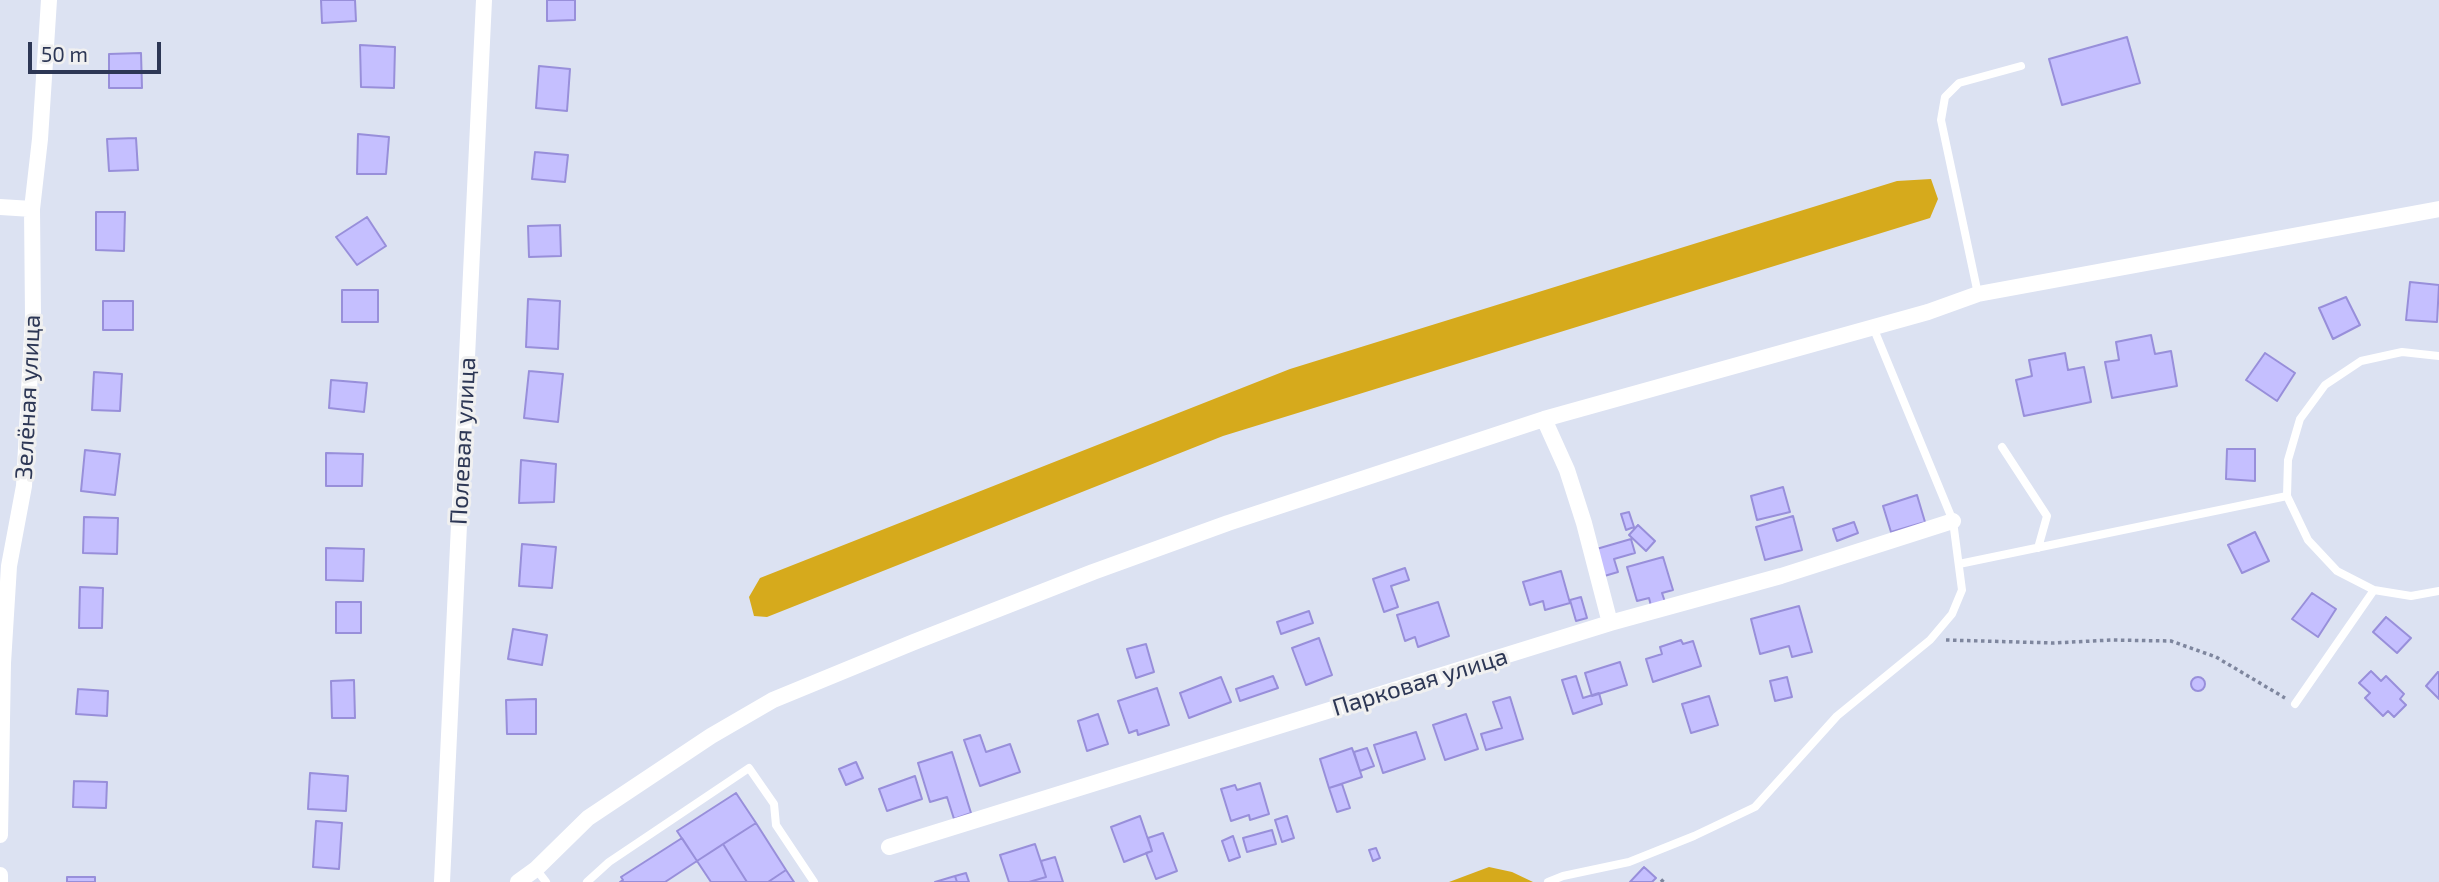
<!DOCTYPE html>
<html>
<head>
<meta charset="utf-8">
<style>
	body { margin:0 }
	#map { position:relative; width:2439px; height:882px; overflow:hidden; background:#dce2f2; font-family:"Exo 2",sans-serif }
	canvas { display:block }
	.scale { position:absolute; left:28px; top:42px; width:133px; height:32px; box-sizing:border-box; border:4px solid #2d3755; border-top:0; padding-left:9px; font-size:21px; line-height:24px; white-space:nowrap; color:#2d3755; -webkit-text-stroke:5px #f0f0f0; paint-order:stroke }
</style>
</head>
<body>
<div id="map">
<canvas width="2439" height="882"></canvas>
<div class="scale">50 m</div>
</div>
<script>
const ctx = document.querySelector('canvas').getContext('2d');
ctx.lineJoin = 'round';
function fill(path, color) { ctx.fillStyle = color; ctx.fill(path, 'evenodd'); }
const shape = rows => new Path2D(rows.map(r => 'M' + r).join(''));
function strokePath(path, color, width, dash) { ctx.strokeStyle = color; ctx.lineWidth = width; ctx.lineCap = dash ? 'butt' : 'round'; ctx.setLineDash(dash || []); ctx.stroke(path); }
function write(font, color, halo, rows, align = 'center') {
  ctx.font = font + ' "Exo 2",sans-serif'; ctx.lineWidth = 6; ctx.setLineDash([]); ctx.textBaseline = 'middle'; ctx.strokeStyle = halo; ctx.fillStyle = color; for (const [text, x, y, turn = 0] of rows) {
    ctx.save(); ctx.translate(x, y); ctx.rotate((+turn || 0) * Math.PI / 180); ctx.textAlign = isNaN(turn) ? turn : align; if (halo) ctx.strokeText(text, 0, 0); ctx.fillText(text, 0, 0); ctx.restore();
  }
}
const forest = shape([
	[1931,179,1938,199,1930,218,1223,436,767,617,754,616,749,597,760,578,1290,369,1897,181],
	[1489,867,1512,872,1533,882,1449,882]
]);
const building = shape([
	[321,0,355,0,356,21,322,23,321,0],
	[547,0,575,0,575,20,547,21,547,0],
	[2127,37,2140,83,2062,105,2049,59,2127,37],
	[360,45,395,47,394,88,361,87,360,45],
	[141,53,142,88,109,88,109,54,141,53],
	[539,66,570,69,567,111,536,108,539,66],
	[358,134,389,137,386,174,357,174,358,134],
	[136,138,138,170,109,171,107,139,136,138],
	[535,152,568,155,565,182,532,179,535,152],
	[96,212,125,212,124,251,96,250,96,212],
	[367,217,386,246,357,265,336,237,367,217],
	[560,225,561,256,529,257,528,226,560,225],
	[2410,282,2439,285,2437,322,2406,320,2410,282],
	[342,290,378,290,378,322,342,322,342,290],
	[2346,297,2360,325,2333,339,2319,308,2346,297],
	[528,299,560,301,558,349,526,347,528,299],
	[103,301,133,301,133,330,103,330,103,301],
	[2151,335,2155,354,2171,351,2177,386,2112,398,2105,362,2119,360,2116,342,2151,335],
	[2065,353,2068,370,2084,367,2091,402,2024,416,2016,380,2032,376,2029,360,2065,353],
	[2265,353,2295,373,2277,401,2246,380,2265,353],
	[529,371,563,374,558,422,524,418,529,371],
	[94,372,122,374,120,411,92,410,94,372],
	[331,380,367,383,364,412,329,408,331,380],
	[2227,449,2255,449,2255,481,2226,479,2227,449],
	[85,450,120,454,115,495,81,491,85,450],
	[326,453,363,454,362,486,326,486,326,453],
	[521,460,556,464,554,502,519,503,521,460],
	[1783,487,1790,512,1757,520,1751,496,1783,487],
	[1917,495,1925,522,1891,532,1883,506,1917,495],
	[1629,512,1634,527,1626,530,1621,514,1629,512],
	[1793,516,1802,550,1765,560,1756,527,1793,516],
	[84,517,118,518,117,554,83,553,84,517],
	[1854,522,1858,533,1837,541,1833,529,1854,522],
	[1638,525,1655,541,1646,551,1629,535,1638,525],
	[2255,532,2269,561,2242,573,2228,545,2255,532],
	[1631,539,1635,553,1614,559,1618,572,1601,577,1593,550,1631,539],
	[522,544,556,547,552,588,519,586,522,544],
	[326,548,364,549,363,581,326,580,326,548],
	[1663,557,1673,590,1662,593,1665,602,1651,606,1649,598,1637,601,1627,567,1663,557],
	[1405,568,1409,580,1391,586,1398,607,1384,612,1373,579,1405,568],
	[1561,571,1570,603,1545,610,1543,601,1530,605,1523,582,1561,571],
	[80,587,103,588,102,628,79,628,80,587],
	[2312,593,2336,609,2318,637,2292,619,2312,593],
	[1581,597,1587,618,1576,621,1570,600,1581,597],
	[336,602,361,602,361,633,336,633,336,602],
	[1438,602,1449,636,1418,647,1415,637,1405,641,1397,615,1438,602],
	[1799,606,1812,652,1792,657,1789,646,1760,654,1751,619,1799,606],
	[1309,611,1313,623,1281,634,1277,622,1309,611],
	[2386,617,2411,638,2397,653,2373,632,2386,617],
	[513,629,547,635,542,665,508,659,513,629],
	[1319,638,1332,675,1306,685,1292,648,1319,638],
	[1681,640,1683,644,1693,641,1701,666,1653,682,1646,659,1662,654,1660,647,1681,640],
	[1146,644,1154,672,1136,678,1127,649,1146,644],
	[1620,662,1627,685,1592,696,1585,673,1620,662],
	[2371,671,2381,681,2386,676,2404,694,2400,699,2406,705,2394,717,2388,711,2383,716,2365,698,2370,693,2359,683,2371,671],
	[2438,672,2439,673,2439,699,2426,686,2438,672],
	[1273,676,1278,688,1240,701,1236,689,1273,676],
	[1576,676,1583,698,1599,693,1602,704,1573,714,1562,680,1576,676],
	'2191 684a7 7 0 1 1 14 0a7 7 0 1 1-14 0Z',
	[1221,677,1231,702,1189,718,1180,693,1221,677],
	[1787,677,1792,697,1775,701,1770,681,1787,677],
	[354,680,355,718,332,718,331,681,354,680],
	[1157,688,1169,725,1138,735,1137,730,1129,733,1118,701,1157,688],
	[78,689,108,691,107,716,76,714,78,689],
	[1709,696,1718,725,1691,733,1682,704,1709,696],
	[1510,697,1523,739,1486,750,1481,734,1502,728,1493,702,1510,697],
	[536,699,536,734,507,734,506,700,536,699],
	[1098,714,1108,744,1087,751,1078,721,1098,714],
	[1466,714,1478,749,1445,760,1433,725,1466,714],
	[1416,732,1425,759,1383,773,1374,745,1416,732],
	[980,735,986,752,1010,744,1020,772,980,786,964,740,980,735],
	[1352,748,1362,777,1329,788,1320,759,1352,748],
	[1367,748,1374,766,1360,771,1354,752,1367,748],
	[952,752,971,813,954,819,947,797,930,802,918,763,952,752],
	[856,762,863,778,846,785,839,769,856,762],
	[310,773,348,776,346,811,308,809,310,773],
	[915,776,922,799,887,811,879,789,915,776],
	[74,781,107,782,106,808,73,807,74,781],
	[1260,783,1269,814,1250,820,1249,815,1231,821,1221,789,1235,785,1237,790,1260,783],
	[1342,784,1350,808,1337,812,1329,788,1342,784],
	[736,793,756,823,697,861,677,831,736,793],
	[1140,816,1152,851,1124,862,1111,827,1140,816],
	[1287,816,1294,838,1282,842,1275,820,1287,816],
	[316,821,342,823,339,869,313,867,316,821],
	[756,823,786,870,768,882,747,882,723,844,756,823],
	[1272,830,1276,844,1247,852,1243,838,1272,830],
	[1163,833,1177,871,1156,879,1146,853,1152,851,1148,838,1163,833],
	[1233,836,1240,857,1229,861,1222,841,1233,836],
	[682,838,697,861,665,882,620,882,623,880,621,877,682,838],
	[723,844,747,882,711,882,697,861,723,844],
	[1035,844,1046,877,1029,882,1009,882,1000,855,1035,844],
	[1376,848,1380,858,1373,861,1369,850,1376,848],
	[1055,857,1063,882,1029,882,1046,877,1041,861,1055,857],
	[1644,867,1656,878,1652,882,1630,882,1644,867],
	[786,870,794,882,768,882,786,870],
	[966,873,969,882,957,882,955,876,966,873],
	[955,876,957,882,935,882,955,876],
	[67,877,95,877,95,882,67,882,67,877]
]);
const path = shape([
	[1946,640,2054,643,2111,640,2171,641,2216,657,2285,698],
	[1661,882,1664,879]
]);
const lane = shape([
	[1978,294,1941,120,1945,97,1959,83,2021,66],
	[2439,356,2402,352,2361,361,2325,385,2300,419,2288,460,2287,496,2308,540,2337,571,2374,590,2411,596,2439,591],
	[2002,447,2047,516,2038,548],
	[1959,564,2287,496],
	[2295,704,2374,590],
	[536,869,546,882],
	[587,882,609,862,749,768,774,804,776,825,814,882],
	[1548,882,1563,876,1629,862,1694,836,1755,807,1837,716,1930,640,1952,614,1962,590,1953,521,1873,327]
]);
const street = shape([
	[0,207,32,209],
	[1544,419,1567,470,1584,523,1610,623],
	[0,835,3,663,9,566,24,486,33,316,32,209,40,139,49,0],
	[889,847,1610,623,1781,576,1953,521],
	[0,875,0,882],
	[442,882,484,0],
	[518,882,536,869,588,818,711,736,773,700,914,642,1093,572,1228,523,1544,419,1928,312,1978,294,2439,209]
]);
const streetNames = [
	["Зелёная улица",28,397,-87],
	["Полевая улица",463,441,-87],
	["Парковая улица",1420,682,-17]
];
fill(forest, '#d6aa1c');
fill(building, '#c5bfff');
strokePath(building, '#988fda', 2);
strokePath(path, '#7e869e', 3.5, [3.5, 3.5]);
strokePath(lane, '#fff', 8);
strokePath(street, '#fff', 16);
write('24px', '#2d3755', '#f0f0f0', streetNames);
</script>
</body>
</html>
